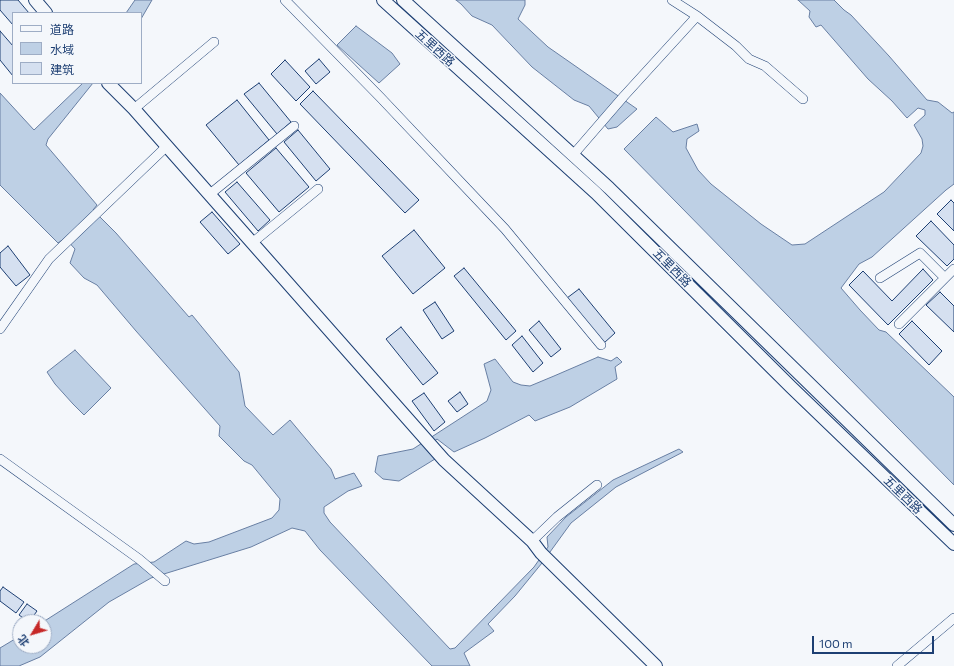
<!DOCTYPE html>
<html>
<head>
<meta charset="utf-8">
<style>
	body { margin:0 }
	#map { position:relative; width:954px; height:666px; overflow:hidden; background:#f4f7fb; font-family:Commissioner,"Noto Sans SC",sans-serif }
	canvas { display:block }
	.legend { position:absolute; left:12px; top:12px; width:130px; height:72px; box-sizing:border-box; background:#f4f7fb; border:1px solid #9eadc5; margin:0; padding:5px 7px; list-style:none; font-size:12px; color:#1d3f73 }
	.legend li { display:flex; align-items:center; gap:8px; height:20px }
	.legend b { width:20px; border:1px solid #9eadc5 }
	.north { position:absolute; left:12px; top:614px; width:40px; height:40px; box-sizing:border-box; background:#f4f7fb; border:1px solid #9eadc5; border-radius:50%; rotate:232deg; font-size:11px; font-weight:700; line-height:16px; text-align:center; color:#1d3f73 }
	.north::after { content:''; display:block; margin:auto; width:14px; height:18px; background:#c62828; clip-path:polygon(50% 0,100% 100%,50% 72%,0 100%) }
	.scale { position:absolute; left:812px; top:636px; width:122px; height:18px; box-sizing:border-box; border:2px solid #1d3f73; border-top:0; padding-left:5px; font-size:12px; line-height:14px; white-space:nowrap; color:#1d3f73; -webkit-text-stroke:3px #f4f7fb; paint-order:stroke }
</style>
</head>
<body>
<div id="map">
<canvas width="954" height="666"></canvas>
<ul class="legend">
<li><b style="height:5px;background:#f4f7fb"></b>道路</li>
<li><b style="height:11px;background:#bed0e5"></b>水域</li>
<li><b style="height:11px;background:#d5e0f0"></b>建筑</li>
</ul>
<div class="north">北</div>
<div class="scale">100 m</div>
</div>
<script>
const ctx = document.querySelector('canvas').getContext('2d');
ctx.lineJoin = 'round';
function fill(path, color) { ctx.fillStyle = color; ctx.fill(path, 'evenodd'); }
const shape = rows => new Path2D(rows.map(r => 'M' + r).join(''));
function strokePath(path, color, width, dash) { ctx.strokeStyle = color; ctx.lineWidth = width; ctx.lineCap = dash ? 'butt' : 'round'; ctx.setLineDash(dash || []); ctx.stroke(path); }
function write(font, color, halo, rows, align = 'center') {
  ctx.font = font + ' Commissioner,"Noto Sans SC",sans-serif'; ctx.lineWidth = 3; ctx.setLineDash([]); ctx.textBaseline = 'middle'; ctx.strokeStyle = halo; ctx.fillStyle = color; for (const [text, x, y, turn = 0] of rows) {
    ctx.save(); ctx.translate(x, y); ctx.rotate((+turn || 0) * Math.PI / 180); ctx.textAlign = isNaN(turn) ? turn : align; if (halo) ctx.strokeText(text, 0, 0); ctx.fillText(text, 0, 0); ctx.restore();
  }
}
const water = shape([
	[135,0,152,0,141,19,141,13,126,13,135,0],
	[456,0,525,0,525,5,518,19,548,47,637,109,617,127,608,129,589,106,574,100,532,67,492,25,472,16,461,4,456,0],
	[798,0,834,0,844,10,851,15,889,56,927,100,938,102,952,113,954,112,954,184,946,190,872,257,859,264,841,288,860,310,879,330,886,332,954,397,954,485,624,149,656,117,673,132,697,124,699,131,687,139,686,148,698,170,711,184,761,224,792,245,805,244,884,192,921,153,923,146,922,139,914,125,925,115,925,110,918,108,907,118,892,101,868,79,821,25,816,27,809,17,810,11,798,0],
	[356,26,392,53,400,64,379,83,337,45,356,26],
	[83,83,93,83,48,139,46,145,97,205,93,210,116,233,189,317,192,315,239,372,245,406,273,435,290,420,331,469,335,479,354,473,362,486,348,491,324,507,324,513,330,522,450,649,455,648,534,567,548,547,547,537,566,517,613,480,679,449,683,452,616,487,571,523,542,563,515,596,488,624,494,631,464,653,470,666,432,666,320,550,305,531,292,528,251,547,151,578,109,602,40,657,19,666,0,666,0,648,20,636,20,646,44,646,44,622,43,622,134,564,154,562,186,541,194,544,209,542,272,518,279,510,280,499,252,465,244,461,219,436,220,426,136,331,97,285,84,278,70,263,75,249,65,238,58,243,0,185,0,93,34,130,83,83],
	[75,350,111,388,84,415,73,404,55,384,47,372,75,350],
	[598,357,611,361,617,357,622,362,615,367,617,379,570,407,535,421,529,415,485,438,454,452,437,439,425,448,435,459,399,481,383,479,375,472,378,456,413,449,487,401,491,390,484,364,495,359,513,382,521,385,530,386,554,376,598,357]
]);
const building = shape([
	[0,0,18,0,29,13,13,13,13,25,0,10,0,0],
	[0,31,13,46,13,76,0,60,0,31],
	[319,59,330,72,316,84,305,71,319,59],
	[285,60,310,87,296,101,271,74,285,60],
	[259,83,291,122,277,134,244,94,259,83],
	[313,91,419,200,405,213,300,104,313,91],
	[237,100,269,140,239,165,206,125,237,100],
	[298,130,330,169,316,181,284,142,298,130],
	[276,148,309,187,279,212,246,173,276,148],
	[237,182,270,220,258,231,225,192,237,182],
	[951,200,954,203,954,231,937,214,951,200],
	[212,212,240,244,228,254,200,222,212,212],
	[931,221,954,245,954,259,947,266,916,236,931,221],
	[414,230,445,268,413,294,382,256,414,230],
	[8,246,30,275,16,286,0,267,0,253,8,246],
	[464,268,516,331,506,340,454,276,464,268],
	[923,269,933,280,888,325,849,285,863,271,892,301,923,269],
	[579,289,615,333,604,343,567,298,579,289],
	[940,292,954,306,954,332,926,305,940,292],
	[435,302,454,331,442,339,423,310,435,302],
	[539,321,561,349,551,357,529,330,539,321],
	[912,321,942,351,929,365,899,334,912,321],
	[401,327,438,373,423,385,386,339,401,327],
	[522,336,543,363,533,372,512,345,522,336],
	[460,392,468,404,457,412,448,401,460,392],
	[424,393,445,422,434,431,412,401,424,393],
	[3,587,24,602,16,613,0,601,0,591,3,587],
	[27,604,37,611,29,622,19,615,27,604]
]);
const minor = shape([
	[285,0,380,97,505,229,601,345],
	[672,0,697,16,736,46,749,59,765,66,803,99],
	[134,109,214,42],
	[573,155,624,96,697,16],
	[210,194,294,126],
	[252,243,318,189],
	[880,278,920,253,945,278],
	[899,324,954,269],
	[0,329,49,259,167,146],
	[0,459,139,559,165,581],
	[532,541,557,517,597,485],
	[897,666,954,618]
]);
const major = shape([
	[35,0,46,13],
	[383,0,596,193,791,387,954,544],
	[403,0,609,188,954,525],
	[108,83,134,109,444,460,532,541,541,553,656,666]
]);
const streetNames = [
	["五里西路",435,48,42],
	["五里西路",672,268,45],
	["五里西路",903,495,44]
];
fill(water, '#bed0e5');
strokePath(water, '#687fa3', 1);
fill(building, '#d5e0f0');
strokePath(building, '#1d3f73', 1);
strokePath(minor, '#1d3f73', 10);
strokePath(major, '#1d3f73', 14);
strokePath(minor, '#f4f7fb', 9);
strokePath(major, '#f4f7fb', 12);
write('12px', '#1d3f73', '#f4f7fb', streetNames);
</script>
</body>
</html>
